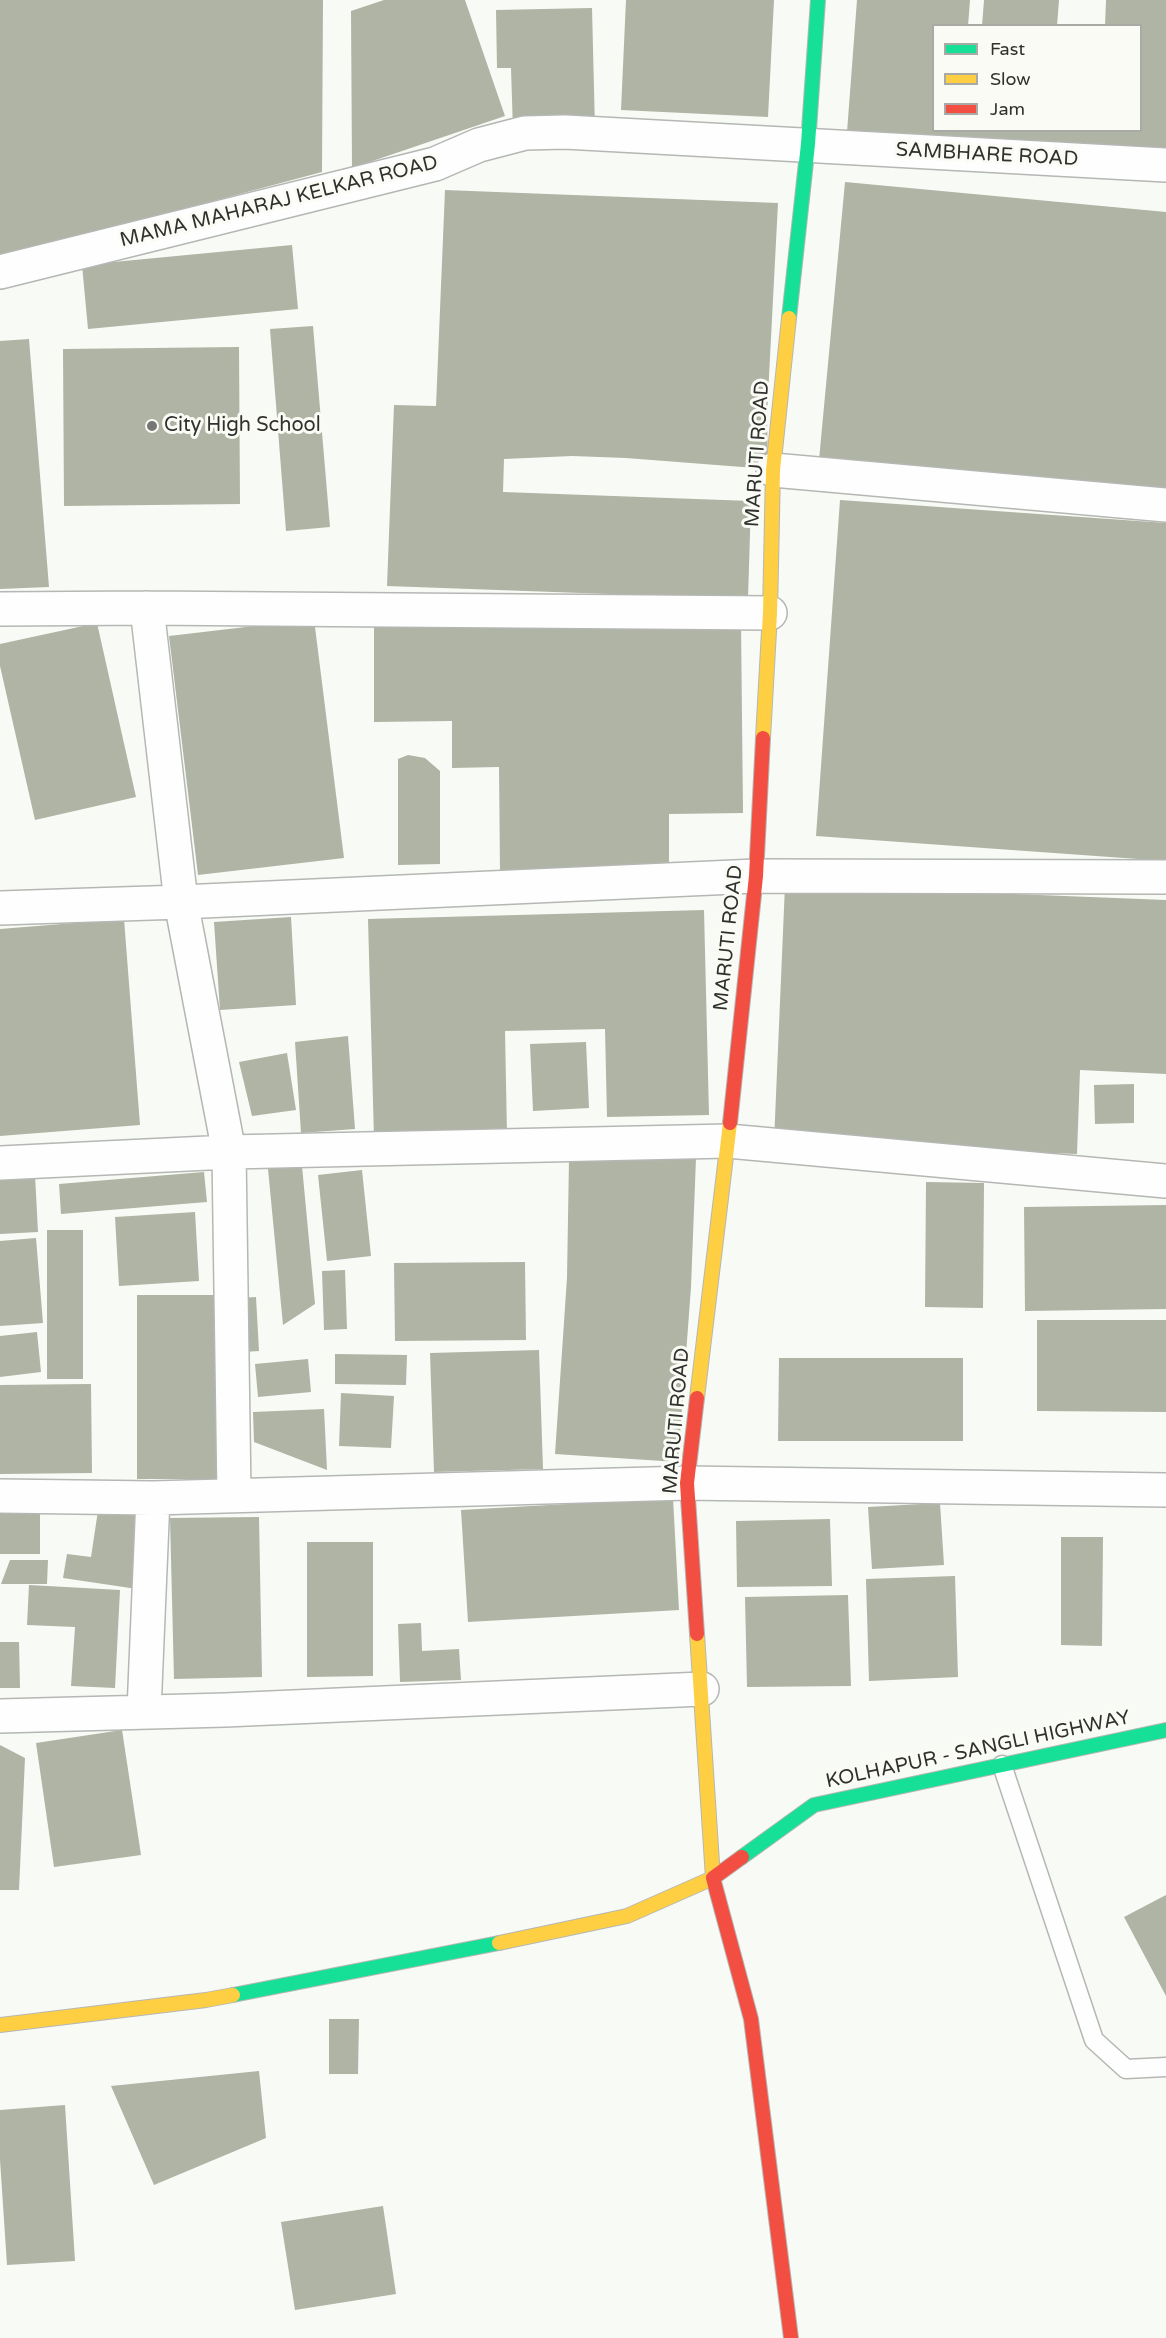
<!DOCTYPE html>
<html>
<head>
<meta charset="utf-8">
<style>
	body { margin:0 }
	#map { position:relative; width:1166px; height:2338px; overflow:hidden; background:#f8faf5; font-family:"Varela Round",sans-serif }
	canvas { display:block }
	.legend { position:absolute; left:932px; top:24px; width:210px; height:108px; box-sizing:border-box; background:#f9fbf4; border:2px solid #a9aaa5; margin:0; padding:8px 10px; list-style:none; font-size:18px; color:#30312e }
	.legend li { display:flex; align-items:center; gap:12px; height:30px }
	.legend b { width:30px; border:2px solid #a9aaa5 }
</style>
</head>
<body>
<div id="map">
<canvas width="1166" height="2338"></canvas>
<ul class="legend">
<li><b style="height:8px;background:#16e098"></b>Fast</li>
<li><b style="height:8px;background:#ffcf43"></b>Slow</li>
<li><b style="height:8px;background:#f24e42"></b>Jam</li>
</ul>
</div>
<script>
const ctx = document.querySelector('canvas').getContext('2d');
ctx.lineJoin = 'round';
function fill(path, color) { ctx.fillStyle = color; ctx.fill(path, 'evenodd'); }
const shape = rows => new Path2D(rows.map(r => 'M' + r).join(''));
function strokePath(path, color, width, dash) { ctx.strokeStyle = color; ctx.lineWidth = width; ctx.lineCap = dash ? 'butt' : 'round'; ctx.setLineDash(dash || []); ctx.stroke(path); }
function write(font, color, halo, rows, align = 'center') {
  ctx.font = font + ' "Varela Round",sans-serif'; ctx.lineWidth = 6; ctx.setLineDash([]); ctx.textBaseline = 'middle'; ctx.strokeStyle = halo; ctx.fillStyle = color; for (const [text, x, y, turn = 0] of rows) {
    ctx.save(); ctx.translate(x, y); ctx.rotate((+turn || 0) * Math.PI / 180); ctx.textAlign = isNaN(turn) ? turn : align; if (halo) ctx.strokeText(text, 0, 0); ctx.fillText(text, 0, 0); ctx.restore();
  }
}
const building = shape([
	[0,0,323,0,322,172,0,258],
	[384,0,465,0,505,116,352,168,351,11],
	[626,0,774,0,768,117,621,110],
	[857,0,970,0,968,26,933,26,933,130,1140,130,1140,26,1105,26,1106,0,1166,0,1166,156,847,132],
	[984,0,1059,0,1057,26,982,26],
	[592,8,595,129,513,131,511,68,497,68,496,10],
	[845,182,1166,212,1166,493,819,460],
	[445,190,778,203,767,415,768,469,626,458,572,456,504,459,503,492,751,501,748,599,387,586,394,405,436,406],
	[292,245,298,309,88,329,82,265],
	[313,326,330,527,286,531,270,329],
	[29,339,49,587,0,589,0,341],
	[239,347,240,504,64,506,63,349],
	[840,500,1166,523,1166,861,816,836],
	[314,619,344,858,198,875,169,636],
	[741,622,743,813,669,814,669,871,500,872,499,767,452,768,452,721,374,722,374,625],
	[97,623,136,797,35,820,0,666,0,644],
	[408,755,425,758,440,771,440,864,398,865,398,759],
	[785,885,1166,900,1166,1074,1080,1070,1077,1154,774,1142],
	[704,910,709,1115,607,1117,605,1029,505,1031,507,1135,374,1138,368,919],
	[291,917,296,1005,220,1010,214,922],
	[124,919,140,1125,0,1136,0,929],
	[348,1036,355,1129,301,1133,295,1042],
	[586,1042,589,1108,533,1111,530,1044],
	[287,1053,296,1110,252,1116,239,1062],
	[1134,1084,1134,1123,1095,1124,1094,1085],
	[696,1158,691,1287,678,1462,555,1454,567,1278,569,1159],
	[302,1166,315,1304,283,1325,268,1169],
	[362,1170,371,1256,327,1261,318,1175],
	[204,1172,207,1202,61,1214,59,1184],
	[35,1175,38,1232,0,1234,0,1177],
	[926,1182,984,1183,983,1308,925,1307],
	[1166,1205,1166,1309,1025,1311,1024,1207],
	[195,1212,199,1281,119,1286,115,1217],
	[47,1230,83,1230,83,1379,47,1379],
	[36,1238,43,1323,0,1326,0,1241],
	[525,1262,526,1340,395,1341,394,1263],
	[345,1270,347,1329,324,1330,322,1271],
	[137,1295,217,1295,218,1479,137,1479],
	[256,1297,259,1351,244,1352,240,1298],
	[1037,1320,1166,1320,1166,1412,1037,1411],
	[37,1332,41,1372,0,1377,0,1336],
	[539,1350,543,1469,434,1472,430,1353],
	[335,1354,407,1355,406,1385,335,1384],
	[779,1358,963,1358,963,1441,778,1441],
	[308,1359,311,1392,258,1397,255,1364],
	[91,1384,92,1473,0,1474,0,1385],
	[341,1393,394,1396,391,1448,339,1446],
	[324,1409,327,1470,254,1442,253,1412],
	[673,1498,679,1610,468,1622,461,1510],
	[940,1503,944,1565,872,1569,868,1507],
	[99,1504,148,1511,137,1589,63,1578,67,1554,91,1557],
	[0,1511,40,1511,40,1554,0,1554],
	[259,1517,262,1677,174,1679,170,1518],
	[830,1519,832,1586,737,1587,736,1521],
	[1061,1537,1103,1537,1102,1646,1061,1645],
	[307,1542,373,1542,373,1676,307,1677],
	[10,1560,48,1560,47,1584,1,1584],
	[955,1576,958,1677,869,1681,866,1579],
	[29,1585,120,1590,115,1688,71,1686,75,1627,27,1625],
	[848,1595,851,1686,747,1687,745,1597],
	[421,1623,422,1651,459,1649,461,1680,400,1682,398,1624],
	[0,1642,19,1642,20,1688,0,1688],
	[122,1730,141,1855,54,1867,36,1743],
	[0,1745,25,1758,19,1890,0,1890],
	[1166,1895,1166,1996,1124,1917],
	[329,2019,359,2019,358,2074,329,2074],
	[259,2071,266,2138,154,2185,111,2086],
	[65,2105,75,2261,7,2265,0,2160,0,2110],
	[383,2206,396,2294,295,2310,281,2222]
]);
const lane = shape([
	[1002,1765,1094,2040,1126,2069,1166,2067]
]);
const street = shape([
	[0,272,435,164,479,145,525,133,565,132,1166,165],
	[773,470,1166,505],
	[147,608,181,902,229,1152,728,1141,1166,1181],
	[0,609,147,608,770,613],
	[0,908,181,902,756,876,1166,877],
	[0,1163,229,1152,234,1495],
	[0,1496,153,1498,687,1483,1166,1490],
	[144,1711,153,1498],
	[0,1716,225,1710,702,1689]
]);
const fast = shape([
	[789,318,808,144,818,0],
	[742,1857,814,1805,1166,1730],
	[233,1995,499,1943]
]);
const slow = shape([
	[763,738,770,613,773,470,789,318],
	[697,1398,730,1123],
	[499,1943,627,1916,713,1878,697,1634],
	[0,2025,206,2000,233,1995]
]);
const jam = shape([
	[730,1123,756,876,763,738],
	[697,1634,687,1483,697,1398],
	[742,1857,713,1878,751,2019,791,2338]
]);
const markers = [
	[152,426,6,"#767774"]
];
const streetNames = [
	["SAMBHARE ROAD",987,155,3],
	["MAMA MAHARAJ KELKAR ROAD",279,202,-14],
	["MARUTI ROAD",758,454,-86],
	["MARUTI ROAD",729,938,-84],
	["MARUTI ROAD",677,1421,-85],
	["KOLHAPUR - SANGLI HIGHWAY",978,1750,-12]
];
const poiNames = [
	["City High School",164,426]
];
fill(building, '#afb4a4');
strokePath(lane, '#b5b7b4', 21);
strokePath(street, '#b5b7b4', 36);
strokePath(fast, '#b5b7b4', 16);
strokePath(slow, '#b5b7b4', 16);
strokePath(jam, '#b5b7b4', 16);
strokePath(lane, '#fefefe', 18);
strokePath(street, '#fefefe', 33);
strokePath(fast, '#16e098', 14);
strokePath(slow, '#ffcf43', 14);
strokePath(jam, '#f24e42', 14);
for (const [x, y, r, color] of markers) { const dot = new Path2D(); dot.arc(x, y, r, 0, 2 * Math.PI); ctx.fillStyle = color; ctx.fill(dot); strokePath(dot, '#f9fbf4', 2); }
write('20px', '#30312e', '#f9fbf4', streetNames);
write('20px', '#30312e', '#f9fbf4', poiNames, 'left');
</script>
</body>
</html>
